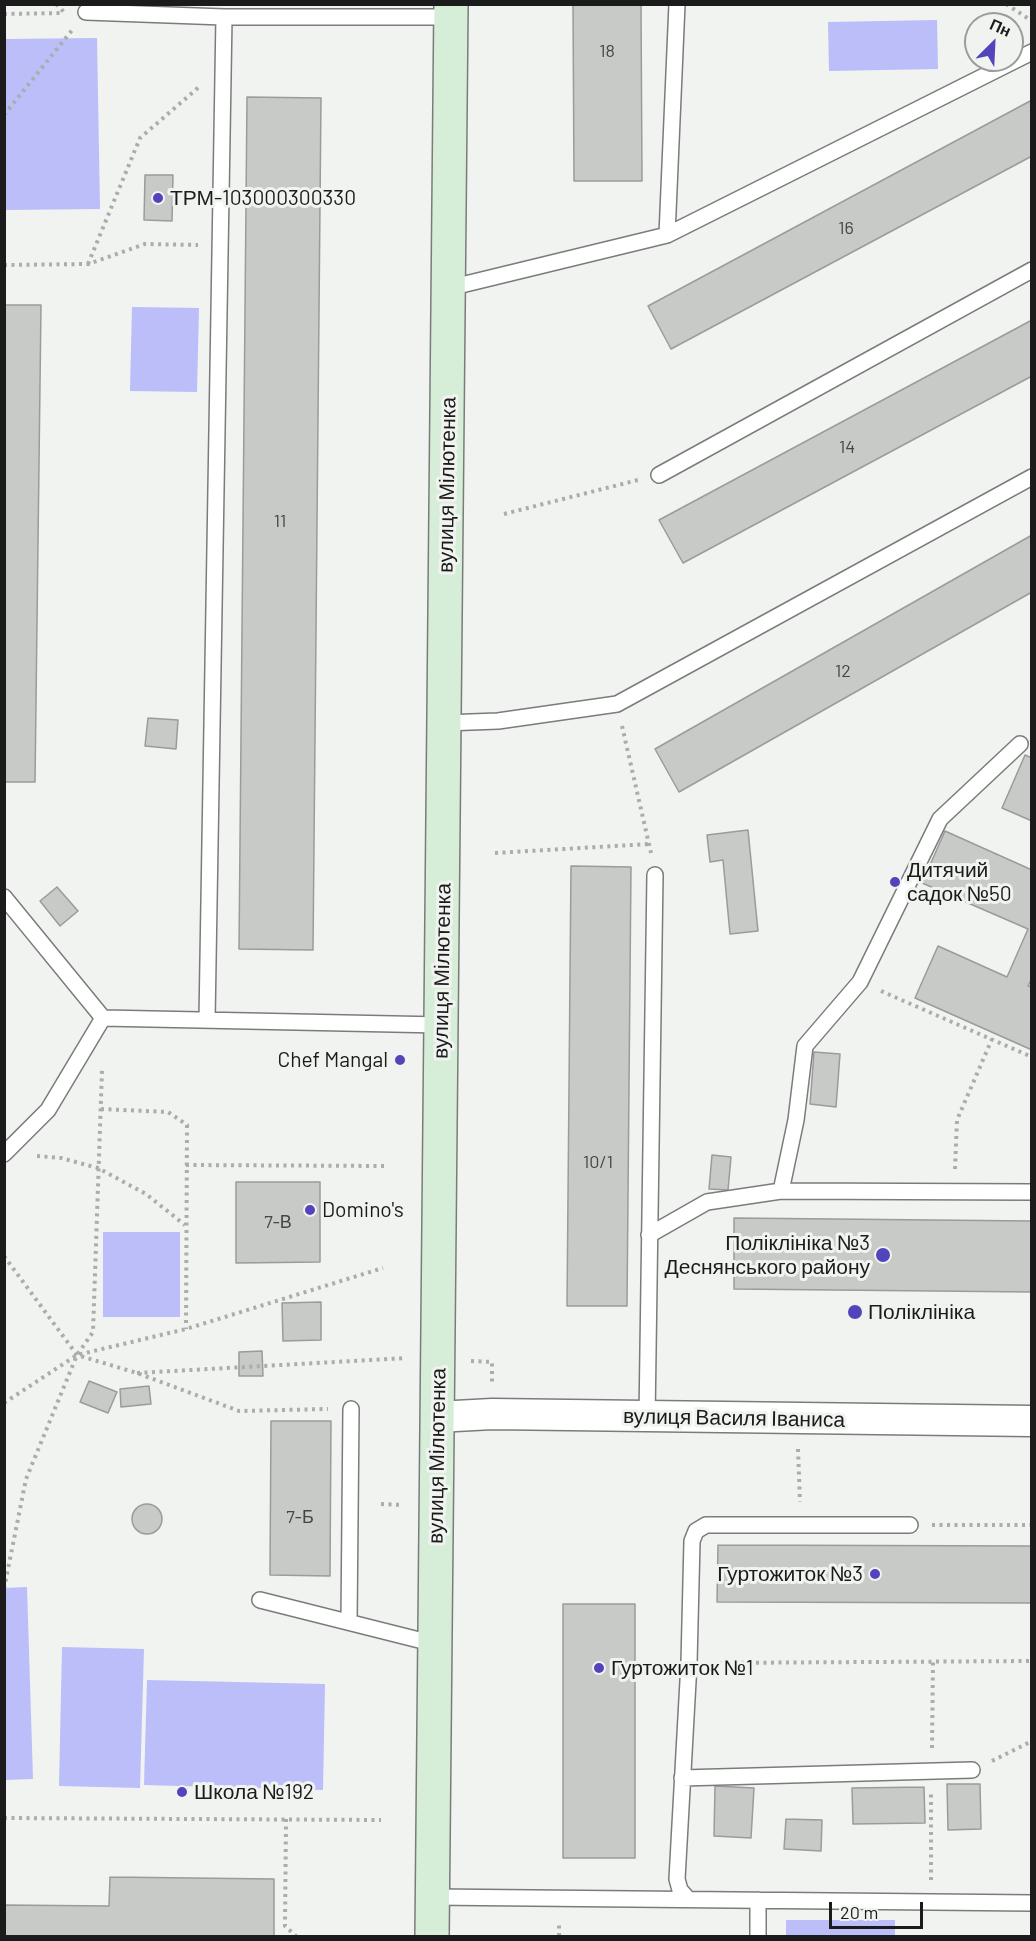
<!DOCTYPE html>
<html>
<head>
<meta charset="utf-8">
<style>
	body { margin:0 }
	#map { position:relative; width:1036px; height:1941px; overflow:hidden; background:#f0f3f0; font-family:Barlow,sans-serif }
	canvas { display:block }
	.frame { position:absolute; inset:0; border:6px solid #1a1b1a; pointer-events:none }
	.north { position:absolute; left:964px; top:12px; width:60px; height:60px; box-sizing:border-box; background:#f0f3f0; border:2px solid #9a9d9a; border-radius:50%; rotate:24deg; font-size:16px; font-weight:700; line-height:24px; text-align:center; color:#1a1b1a }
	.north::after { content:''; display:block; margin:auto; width:21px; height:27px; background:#5245bc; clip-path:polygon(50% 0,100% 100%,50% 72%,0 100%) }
	.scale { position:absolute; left:829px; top:1902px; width:94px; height:27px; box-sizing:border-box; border:3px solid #1a1b1a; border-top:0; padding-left:8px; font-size:18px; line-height:21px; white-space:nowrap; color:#1a1b1a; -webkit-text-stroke:4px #f0f3f0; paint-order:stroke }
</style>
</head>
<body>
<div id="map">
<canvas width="1036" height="1941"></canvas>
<div class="frame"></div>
<div class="north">Пн</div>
<div class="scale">20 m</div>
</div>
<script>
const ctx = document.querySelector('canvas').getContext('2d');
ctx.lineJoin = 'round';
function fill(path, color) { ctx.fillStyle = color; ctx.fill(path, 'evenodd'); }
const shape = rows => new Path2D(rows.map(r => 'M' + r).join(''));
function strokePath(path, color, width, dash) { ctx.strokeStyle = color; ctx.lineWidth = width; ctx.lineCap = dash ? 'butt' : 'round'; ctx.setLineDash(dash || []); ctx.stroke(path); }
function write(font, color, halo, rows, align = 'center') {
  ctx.font = font + ' Barlow,sans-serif'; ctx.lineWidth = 6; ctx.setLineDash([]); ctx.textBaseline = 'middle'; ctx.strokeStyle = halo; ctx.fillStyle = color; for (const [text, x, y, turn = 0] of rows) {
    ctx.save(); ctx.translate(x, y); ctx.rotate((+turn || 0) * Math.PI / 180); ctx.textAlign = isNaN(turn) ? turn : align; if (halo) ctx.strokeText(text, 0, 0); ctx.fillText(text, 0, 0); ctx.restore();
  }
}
const green = shape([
	[937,20,938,69,829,71,828,22],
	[97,38,100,209,5,210,5,39],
	[132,307,199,308,197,392,130,391],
	[103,1232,180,1232,180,1317,103,1317],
	[27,1587,33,1779,5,1780,5,1588],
	[62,1647,144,1649,140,1788,59,1786],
	[147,1680,325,1684,323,1790,144,1785],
	[786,1920,895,1920,895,1936,786,1936]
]);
const building = shape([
	[573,4,641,4,642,181,574,181,573,4],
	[247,97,321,98,313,950,239,949,247,97],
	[1032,100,1032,156,671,349,648,306,1032,100],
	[145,175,173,175,172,221,144,220,145,175],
	[4,305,41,305,35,782,4,782,4,305],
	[1032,320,1032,376,683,563,659,520,1032,320],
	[1032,535,1032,592,679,792,655,749,1032,535],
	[148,718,178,720,176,749,145,746,148,718],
	[1025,755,1032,758,1032,821,1002,808,1025,755],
	[748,830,758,931,730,934,723,860,710,862,707,835,748,830],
	[945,831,1032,870,1032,978,1028,986,1032,987,1032,1050,915,998,938,946,1007,977,1028,929,922,883,945,831],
	[571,866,631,867,627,1306,567,1306,571,866],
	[57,887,78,911,60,926,40,901,57,887],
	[814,1052,840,1054,836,1107,810,1104,814,1052],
	[712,1155,731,1157,728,1190,709,1189,712,1155],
	[236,1182,320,1182,320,1262,236,1263,236,1182],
	[734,1218,1032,1221,1032,1292,734,1289,734,1218],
	[321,1302,321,1340,283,1341,282,1303,321,1302],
	[262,1351,263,1376,239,1376,239,1352,262,1351],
	[89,1381,117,1392,108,1413,80,1402,89,1381],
	[149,1386,151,1404,121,1407,120,1389,149,1386],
	[271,1421,331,1421,330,1576,270,1575,271,1421],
	'132 1519a15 15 0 1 1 30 0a15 15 0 1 1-30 0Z',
	[718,1545,1032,1546,1032,1603,717,1602,718,1545],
	[563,1604,635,1604,635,1858,563,1858,563,1604],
	[947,1784,980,1784,981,1829,948,1830,947,1784],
	[715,1786,754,1788,751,1838,714,1836,715,1786],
	[924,1787,925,1823,853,1824,852,1788,924,1787],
	[786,1819,822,1820,821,1851,784,1849,786,1819],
	[110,1877,274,1879,274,1936,4,1936,4,1905,109,1906,110,1877]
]);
const path = shape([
	[56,4,64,12],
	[1006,4,1032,21],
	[4,14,64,13],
	[4,115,73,29],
	[88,264,140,138,199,87],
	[4,265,88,264,145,244,198,245],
	[504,514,638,480],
	[622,726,651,853],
	[495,853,649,844],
	[881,991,1032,1057],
	[101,1109,168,1112,187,1125,186,1329],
	[37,1156,61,1158,98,1168,146,1194,185,1225],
	[186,1165,386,1166],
	[955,1169,957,1120,992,1039],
	[4,1256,77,1355,137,1373,239,1411,328,1409],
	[471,1361,492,1362,492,1384],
	[137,1373,406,1358],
	[4,1403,77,1355,186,1329,383,1268],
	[798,1449,800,1502],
	[381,1504,403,1505],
	[932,1525,1032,1525],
	[4,1589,26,1479,77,1355,93,1332,102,1070],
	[711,1663,1032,1661],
	[932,1748,933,1661],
	[992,1761,1032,1741],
	[4,1818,381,1820],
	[286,1819,285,1926,296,1936],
	[931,1880,931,1794],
	[559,1936,559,1922]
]);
const lane = shape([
	[86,12,224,17,451,17],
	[667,235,677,4],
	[449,288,667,235,1032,52],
	[659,475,1032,270],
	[444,723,498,721,617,704,1032,477],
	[4,897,103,1018,441,1025],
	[207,1019,224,17],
	[4,1154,48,1110,103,1018],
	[781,1191,796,1120,805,1046,860,982,940,819,1020,744],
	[649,1235,707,1202,781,1191,1032,1192],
	[647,1418,655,875],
	[260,1600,435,1644],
	[349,1622,351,1409],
	[682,1778,972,1770],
	[432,1897,1032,1903],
	[688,1899,680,1890,677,1879,689,1663,692,1541,696,1531,706,1525,910,1525],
	[758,1936,758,1900]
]);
const street = shape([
	[437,1417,492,1414,1032,1421]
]);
const secondary = shape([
	[432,1936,451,4]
]);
const markers = [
	[158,198,6,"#5245bc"],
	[895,882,6,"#5245bc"],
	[400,1060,6,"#5245bc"],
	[310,1210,6,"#5245bc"],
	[883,1255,8,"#5245bc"],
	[855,1312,8,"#5245bc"],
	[875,1574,6,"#5245bc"],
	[599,1668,6,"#5245bc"],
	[182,1792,6,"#5245bc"]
];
const numberNames = [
	["18",607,51],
	["16",846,228],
	["14",847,447],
	["11",280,521],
	["12",843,671],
	["10/1",598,1162],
	["7-В",278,1222],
	["7-Б",300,1517]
];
const poiNames = [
	["ТРМ-103000300330",170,198],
	["Дитячий",907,870],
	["садок №50",907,894],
	["Chef Mangal",388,1060,"right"],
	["Domino's",322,1210],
	["Поліклініка №3",870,1243,"right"],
	["Деснянського району",870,1267,"right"],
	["Поліклініка",868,1312],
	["Гуртожиток №3",863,1574,"right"],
	["Гуртожиток №1",611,1668],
	["Школа №192",194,1792]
];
const streetNames = [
	["вулиця Мілютенка",447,485,-89],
	["вулиця Мілютенка",442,971,-89],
	["вулиця Василя Іваниса",734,1418,1],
	["вулиця Мілютенка",437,1456,-89]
];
fill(green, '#bbbef9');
fill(building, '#c7cac7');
strokePath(building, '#999c99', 1.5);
strokePath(lane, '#7a7c7a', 18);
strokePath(street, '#7a7c7a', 33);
strokePath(secondary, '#7a7c7a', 36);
strokePath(path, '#aaadaa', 4, [3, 4.5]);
strokePath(lane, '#fff', 15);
strokePath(street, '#fff', 30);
strokePath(secondary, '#d6edd8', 33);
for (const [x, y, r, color] of markers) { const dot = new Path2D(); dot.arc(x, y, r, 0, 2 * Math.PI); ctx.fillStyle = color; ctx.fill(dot); strokePath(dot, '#f0f3f0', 2); }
write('18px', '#454745', null, numberNames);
write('21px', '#1a1b1a', '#f0f3f0', poiNames, 'left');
write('21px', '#1a1b1a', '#f0f3f0', streetNames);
</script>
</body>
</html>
